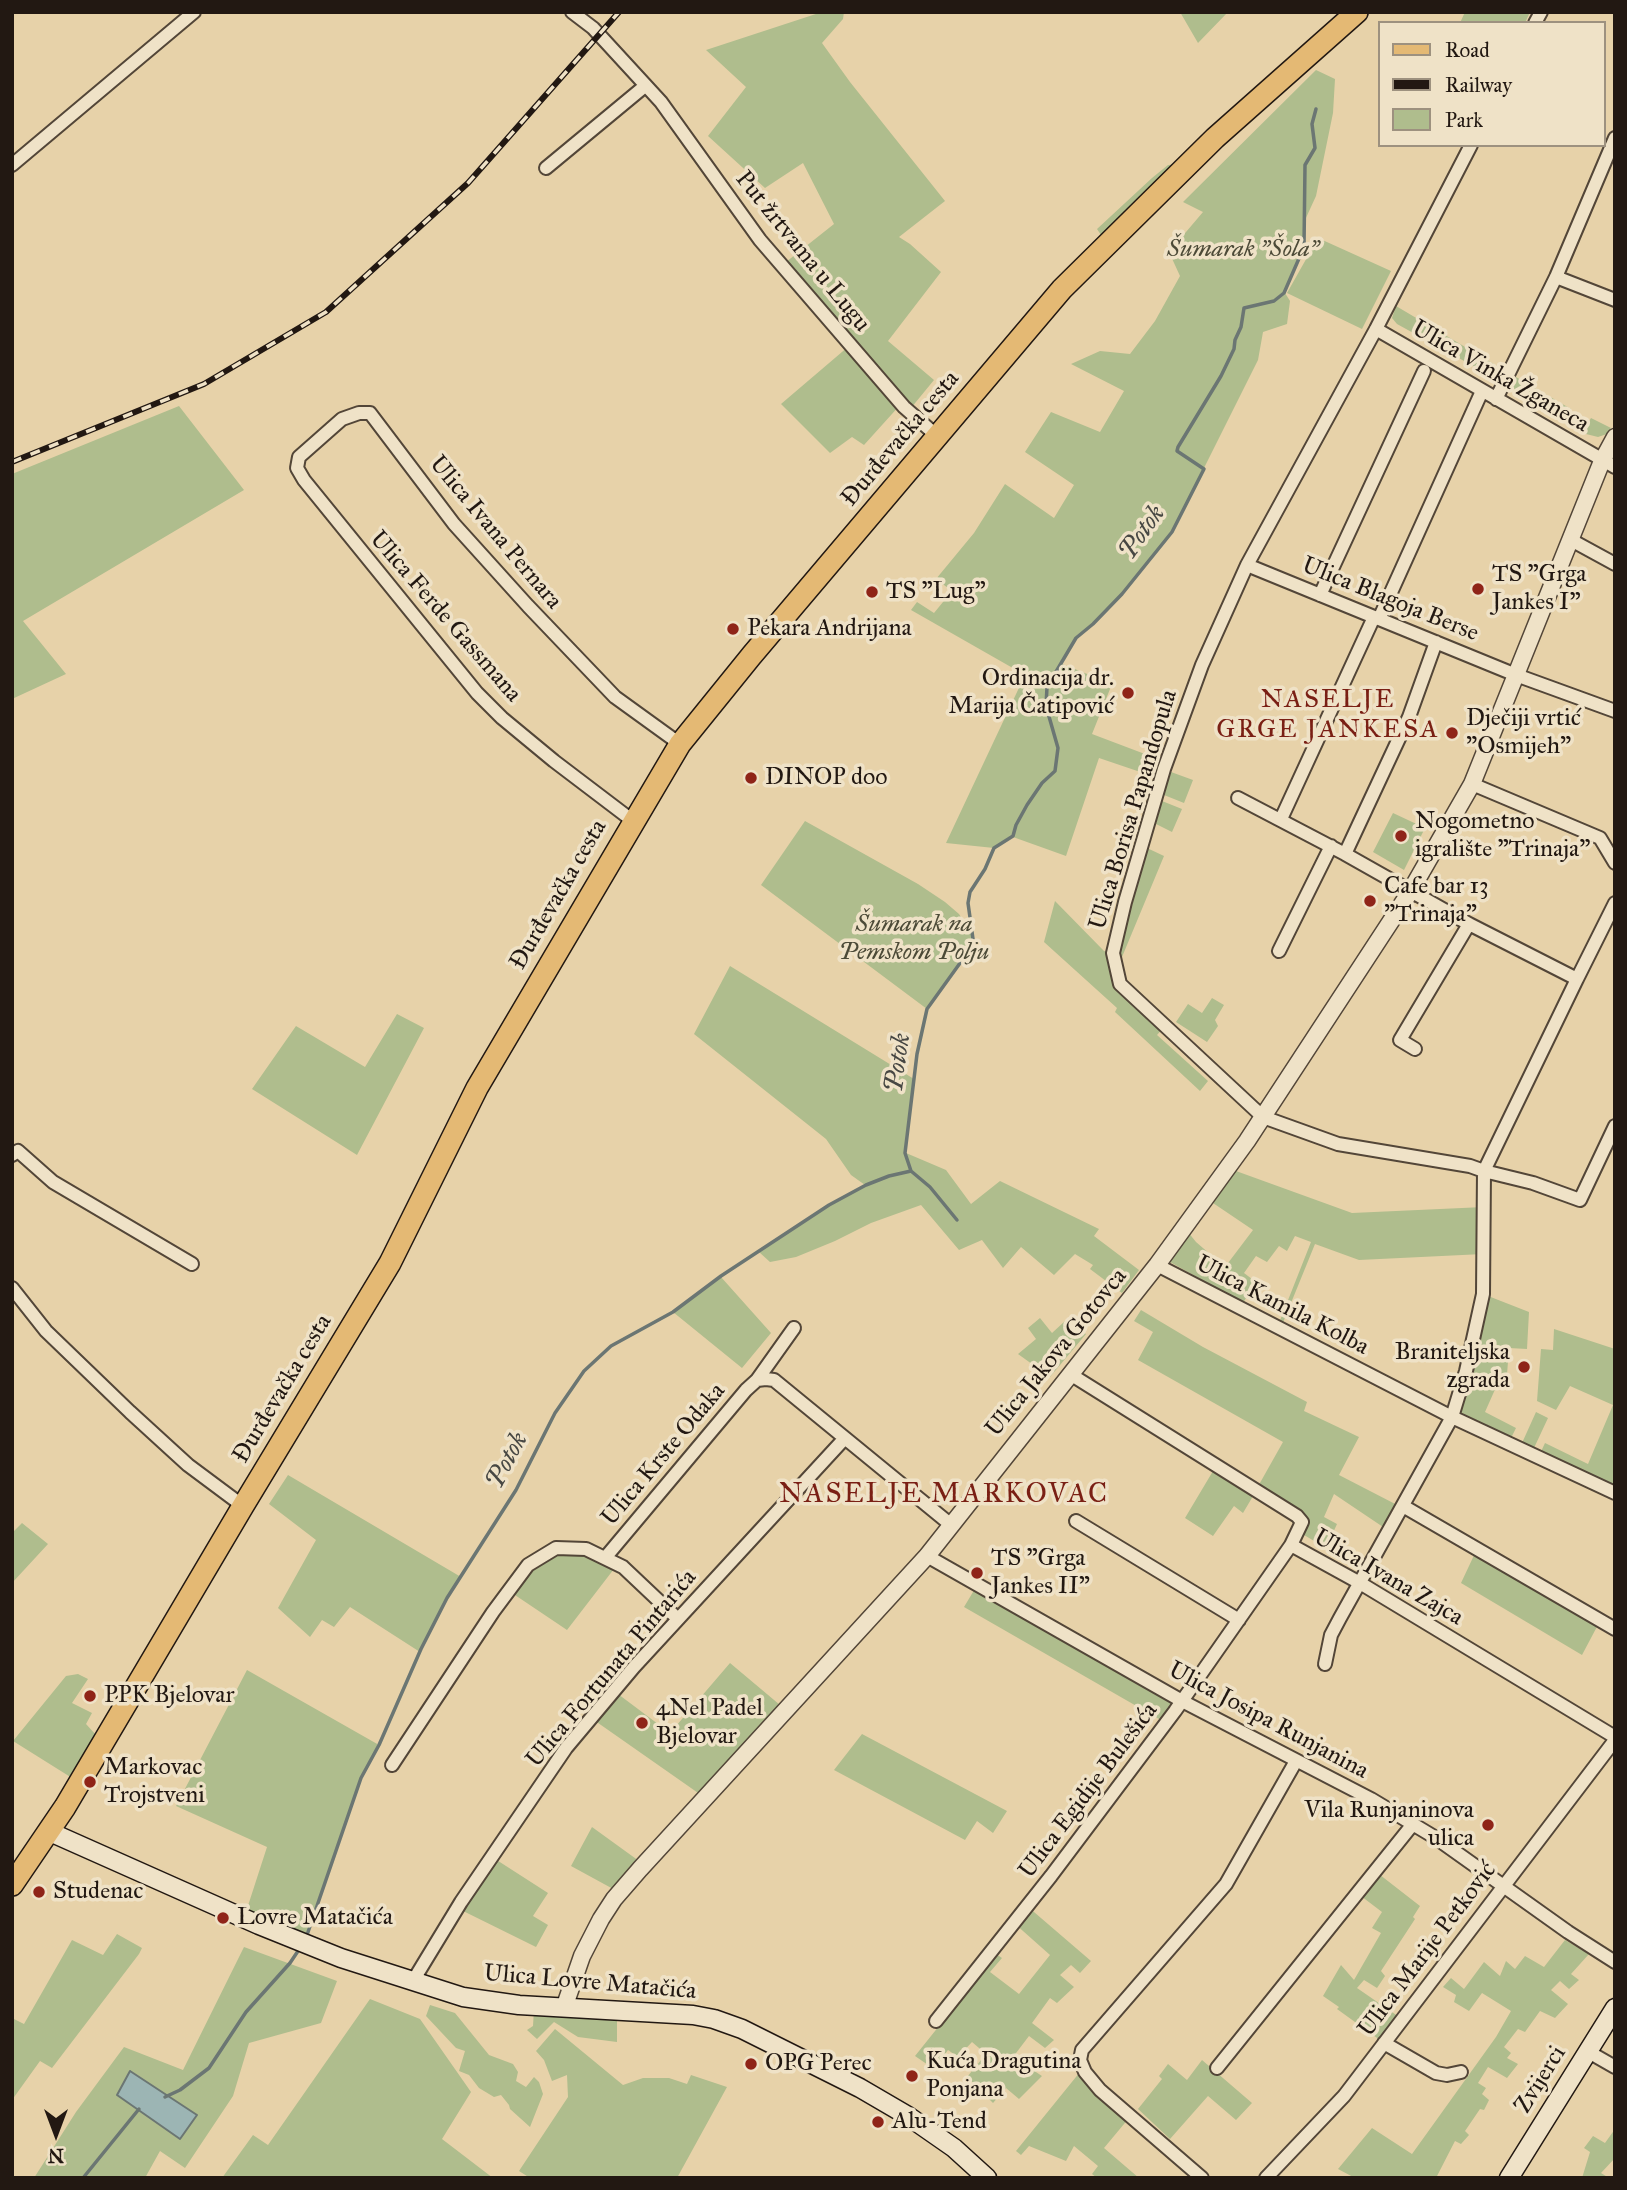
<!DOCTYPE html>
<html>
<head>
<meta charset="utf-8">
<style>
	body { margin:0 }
	#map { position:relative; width:1627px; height:2190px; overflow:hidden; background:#e7d2a9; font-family:"IM FELL Great Primer",serif }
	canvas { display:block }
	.frame { position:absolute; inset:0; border:14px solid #221812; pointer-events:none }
	.legend { position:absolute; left:1378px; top:21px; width:228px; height:126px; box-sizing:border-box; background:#efe2c7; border:2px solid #9d917f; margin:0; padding:9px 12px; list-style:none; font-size:21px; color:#221812 }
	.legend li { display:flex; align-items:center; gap:14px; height:35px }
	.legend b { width:35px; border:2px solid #9d917f }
	.north { position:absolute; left:21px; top:2099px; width:70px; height:70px; -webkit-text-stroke:5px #efe2c7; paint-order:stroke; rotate:180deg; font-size:19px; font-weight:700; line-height:28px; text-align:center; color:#221812 }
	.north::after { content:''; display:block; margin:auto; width:24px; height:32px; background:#221812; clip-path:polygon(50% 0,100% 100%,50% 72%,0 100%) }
</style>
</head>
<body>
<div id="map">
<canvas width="1627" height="2190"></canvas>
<div class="frame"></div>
<ul class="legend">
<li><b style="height:9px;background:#e4b974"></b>Road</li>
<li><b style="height:9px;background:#221812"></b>Railway</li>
<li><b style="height:19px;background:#afbd8d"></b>Park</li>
</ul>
<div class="north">N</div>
</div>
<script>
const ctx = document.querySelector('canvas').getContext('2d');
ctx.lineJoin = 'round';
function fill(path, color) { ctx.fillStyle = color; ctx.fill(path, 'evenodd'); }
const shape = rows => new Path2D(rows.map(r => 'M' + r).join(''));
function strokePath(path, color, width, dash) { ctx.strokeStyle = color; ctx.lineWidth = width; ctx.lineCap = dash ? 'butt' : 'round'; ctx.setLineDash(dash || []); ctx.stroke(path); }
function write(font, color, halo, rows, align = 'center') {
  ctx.font = font + ' "IM FELL Great Primer",serif'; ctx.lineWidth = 7; ctx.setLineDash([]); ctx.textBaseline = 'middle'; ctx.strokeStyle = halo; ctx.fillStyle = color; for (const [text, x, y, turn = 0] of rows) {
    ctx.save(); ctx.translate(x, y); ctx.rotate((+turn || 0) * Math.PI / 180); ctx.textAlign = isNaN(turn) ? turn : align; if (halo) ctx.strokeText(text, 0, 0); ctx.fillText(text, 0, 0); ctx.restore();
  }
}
const green = shape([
	[822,12,844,12,843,19,822,43,850,82,945,201,899,237,910,244,941,272,888,341,934,380,911,408,901,404,864,445,852,437,830,453,781,404,849,346,781,266,834,224,803,163,765,188,708,136,746,87,706,50],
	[1180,12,1228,12,1198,43],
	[1465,12,1530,12,1525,23,1460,23],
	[1316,70,1335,79,1333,113,1316,196,1305,220,1304,247,1285,293,1290,301,1287,324,1263,332,1258,360,1172,532,1122,594,1093,624,1076,638,1060,663,1112,684,1092,734,1166,762,1161,779,1099,758,1066,856,1013,837,994,848,946,843,1025,675,911,610,917,602,934,613,952,591,936,579,974,533,1005,484,1054,518,1074,485,1025,452,1051,412,1100,432,1124,391,1071,364,1100,351,1130,354,1155,321,1180,276,1169,252,1203,212,1183,202],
	[1177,164,1101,235,1097,229,1152,178,1168,165],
	[1318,238,1391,271,1362,329,1287,293],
	[1396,306,1499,367,1495,378,1397,324,1392,318],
	[1513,377,1516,377,1571,409,1564,422,1508,388],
	[179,406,244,490,23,621,66,674,12,699,12,474],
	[1591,418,1611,428,1607,434,1598,437,1582,433],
	[1171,772,1193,780,1184,803,1164,795],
	[1162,801,1182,809,1172,832,1156,824],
	[1393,813,1425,828,1404,870,1373,852],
	[805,821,918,884,945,902,959,914,971,932,973,939,968,952,927,1009,761,885],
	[1147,848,1164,856,1122,957,1117,954,1122,927],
	[1055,901,1104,951,1113,953,1120,984,1165,1026,1157,1035,1208,1081,1200,1091,1115,1012,1117,1008,1044,942],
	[730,966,914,1079,906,1153,946,1170,971,1204,1000,1181,1099,1229,1094,1236,1139,1270,1122,1293,1090,1269,1093,1265,1075,1254,1054,1275,1021,1247,1003,1268,982,1240,959,1250,921,1205,871,1223,835,1241,796,1257,770,1262,759,1252,829,1205,865,1185,851,1175,826,1139,694,1034],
	[1212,998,1224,1005,1215,1020,1218,1026,1207,1042,1176,1022,1188,1004,1202,1013],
	[397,1014,424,1028,357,1155,252,1089,296,1026,365,1067],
	[1236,1171,1352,1213,1484,1207,1483,1254,1359,1260,1315,1244,1280,1330,1277,1328,1311,1242,1295,1236,1287,1251,1279,1246,1267,1262,1256,1256,1244,1273,1256,1282,1243,1303,1170,1262,1188,1232,1196,1242,1225,1267,1253,1230,1213,1203],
	[721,1277,771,1333,742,1368,673,1312],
	[1483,1294,1529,1312,1527,1349,1509,1348,1506,1388,1497,1385,1485,1412,1516,1428,1511,1438,1454,1409,1473,1372],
	[1141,1310,1203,1347,1307,1402,1304,1411,1359,1437,1339,1475,1401,1507,1389,1531,1334,1494,1324,1517,1337,1524,1326,1548,1299,1532,1302,1522,1256,1491,1243,1513,1234,1506,1213,1536,1185,1518,1216,1466,1256,1490,1283,1442,1138,1360,1153,1332,1134,1321],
	[1040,1318,1052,1333,1065,1321,1086,1334,1050,1377,1018,1354,1036,1339,1028,1328],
	[1554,1329,1615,1349,1615,1493,1538,1458,1545,1443,1588,1464,1613,1405,1570,1386,1556,1410,1537,1401,1541,1349,1553,1350],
	[1536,1412,1548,1418,1534,1448,1522,1443],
	[288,1475,461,1577,447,1598,420,1652,350,1607,334,1627,322,1620,310,1637,278,1608,316,1540,269,1504],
	[22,1523,48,1544,12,1583,12,1533],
	[556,1548,586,1549,617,1565,567,1630,509,1591],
	[1477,1549,1600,1621,1582,1655,1461,1583],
	[976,1587,1177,1703,1166,1723,964,1607],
	[730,1663,780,1705,701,1795,591,1718,614,1691,670,1733],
	[247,1670,379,1745,361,1778,303,1942,244,1918,267,1847,176,1806],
	[78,1674,88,1679,72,1703,92,1713,86,1724,96,1735,80,1783,13,1741,66,1676],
	[862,1734,1007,1811,993,1833,977,1821,965,1840,834,1770],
	[592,1827,639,1861,615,1890,571,1866],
	[492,1857,548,1893,533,1916,548,1925,536,1947,457,1908],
	[1375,1871,1420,1906,1413,1917,1415,1919,1381,1971,1385,1976,1377,1988,1364,1980,1357,1988,1402,2019,1384,2043,1337,2009,1339,2007,1323,1996,1341,1965,1354,1980,1381,1933,1372,1928,1382,1912,1357,1893],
	[1027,1906,1091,1961,1080,1973,1071,1965,1060,1975,1074,1987,1057,2003,1050,1998,1032,2023,1054,2040,1045,2048,1029,2036,1013,2057,1042,2076,1019,2099,1006,2088,993,2103,967,2077,986,2054,972,2042,958,2057,948,2050,934,2069,915,2056,971,1986,993,1952,1002,1958,990,1972,1019,1994,1050,1955,1014,1923],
	[117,1934,142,1948,139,1954,52,2068,40,2061,12,2100,12,2018,24,2024,72,1940,103,1955],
	[1565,1940,1589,1954,1571,1974,1579,1980,1569,1989,1560,1981,1551,1990,1568,2004,1555,2018,1540,2011,1525,2032,1518,2029,1504,2047,1511,2053,1507,2058,1518,2064,1507,2078,1488,2067,1478,2083,1486,2088,1482,2094,1489,2100,1484,2110,1480,2109,1465,2131,1469,2135,1461,2144,1455,2141,1436,2178,1355,2178,1338,2169,1372,2128,1412,2154,1496,2037,1511,2011,1482,1993,1469,2011,1454,2002,1456,1995,1443,1987,1451,1978,1464,1989,1484,1962,1500,1976,1506,1961,1515,1969,1525,1956,1544,1967],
	[244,1947,337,1981,321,2023,249,2043,233,2096,185,2168,160,2151,145,2178,34,2178,76,2112,124,2047,183,2070],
	[370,1999,420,2019,471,2092,442,2139,493,2178,222,2178,253,2135,268,2145],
	[430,2005,455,2013,489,2055,513,2064,518,2072,516,2081,526,2087,534,2077,539,2082,543,2094,530,2127,510,2109,509,2105,501,2095,494,2097,479,2088,469,2075,459,2071,465,2051,456,2048,426,2016],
	[534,2009,617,2014,617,2042,578,2037,554,2022,537,2039,527,2030,533,2026],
	[555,2029,623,2085,643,2078,669,2078,687,2084,691,2075,727,2087,677,2178,530,2178,519,2171,568,2097,567,2075,552,2081,544,2060,536,2051],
	[1202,2060,1252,2103,1236,2120,1208,2096,1170,2139,1138,2109,1162,2079,1159,2076,1168,2064,1187,2080],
	[1080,2072,1129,2118,1104,2148,1139,2178,1097,2178,1092,2174,1098,2166,1074,2146,1066,2161,1029,2146,1021,2155,1016,2151],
	[1615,2129,1615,2158,1601,2173,1609,2178,1582,2178,1590,2152,1584,2148,1593,2136,1605,2143]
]);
const water = shape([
	[130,2071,197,2115,180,2139,117,2095,130,2071]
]);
const stream = shape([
	[911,1171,930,1187,957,1220],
	[307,1935,361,1778,379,1745,421,1649,447,1598,516,1490,555,1413,584,1371,611,1346,673,1312,721,1276,829,1205,866,1185,889,1176,911,1171,905,1153,917,1054,927,1009,968,952,973,939,968,903,970,892,985,869,994,848,1013,836,1016,825,1027,805,1042,783,1055,771,1058,748,1046,706,1047,687,1076,638,1093,624,1122,594,1172,532,1204,469,1177,451,1178,447,1221,376,1234,349,1235,340,1241,327,1244,308,1274,301,1284,293,1304,247,1305,165,1315,148,1312,124,1316,109],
	[165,2097,180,2090,209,2068,246,2012,290,1963,300,1948],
	[83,2178,139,2109]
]);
const minor = shape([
	[572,12,593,28,661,102,760,240,904,407,937,436],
	[1535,23,1541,12],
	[1471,145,1376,329,1247,565,1202,665,1164,769,1125,902,1113,953,1120,984,1263,1117,1338,1144,1470,1166,1484,1171,1577,979],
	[12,165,194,12],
	[546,168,645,86],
	[1556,277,1615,300],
	[1376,329,1615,467],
	[1496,399,1556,277,1615,138],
	[1571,540,1615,564],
	[1247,565,1516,675,1615,711],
	[1320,595,1424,371],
	[1379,619,1482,391],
	[1436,642,1409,717,1345,854,1469,924,1577,979,1615,903],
	[1472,784,1600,838,1615,863],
	[1238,798,1345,854],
	[1281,819,1374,617],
	[633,821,554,761,502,718,477,693,304,480,297,468,299,457,342,419,359,413,370,413,454,524,528,606,615,697,680,744],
	[1279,951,1331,846],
	[1415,1049,1400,1040,1469,924],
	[12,1155,18,1151,53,1182,192,1264],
	[1157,1265,1452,1417,1615,1493],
	[12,1288,46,1331,130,1412,188,1465,243,1506],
	[1070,1374,1297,1516,1302,1522,1291,1545,1360,1583,1615,1737],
	[757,1380,794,1328],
	[1403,1506,1615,1629],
	[1076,1521,1239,1620],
	[927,1556,1182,1701,1371,1799,1436,1838,1568,1932,1615,1962],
	[605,1558,746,1390,757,1380,766,1379,774,1380,950,1524],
	[1325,1664,1331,1635,1340,1618,1452,1417,1466,1371,1483,1294,1484,1171,1533,1183,1580,1200,1615,1126],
	[392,1765,493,1612,528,1565,556,1548,586,1549,623,1567,678,1619],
	[413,1981,461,1902,566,1748,634,1667,845,1438],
	[936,2021,1051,1876,1175,1711,1291,1545],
	[1384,2043,1436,2073,1447,2075,1461,2072],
	[1587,2051,1615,2067],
	[1217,2068,1413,1824],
	[1202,2178,1100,2090,1085,2072,1080,2060,1082,2050,1226,1884,1296,1761],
	[1266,2178,1344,2096,1615,1740]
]);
const tertiary = shape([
	[564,2008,582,1956,601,1919,614,1899,640,1869,927,1556,1157,1265,1247,1141,1410,892,1472,784,1602,461,1615,437]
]);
const secondary = shape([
	[50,1832,259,1925,341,1958,463,1997,519,2005,693,2015,714,2019,742,2029,860,2088,908,2116,954,2148,987,2178],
	[1509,2178,1615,2008]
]);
const primary = shape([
	[12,1885,65,1807,243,1506,390,1263,477,1088,680,744,752,655,1062,289,1215,138,1357,12]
]);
const rail = shape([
	[12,462,204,384,326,312,468,183,619,12]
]);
const markers = [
	[1478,589,7,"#8f2418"],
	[872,592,7,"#8f2418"],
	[733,629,7,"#8f2418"],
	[1128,693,7,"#8f2418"],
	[1452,733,7,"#8f2418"],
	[751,778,7,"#8f2418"],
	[1401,836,7,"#8f2418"],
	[1370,901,7,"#8f2418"],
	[1524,1367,7,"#8f2418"],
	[977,1573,7,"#8f2418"],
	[90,1696,7,"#8f2418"],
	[642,1723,7,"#8f2418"],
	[90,1782,7,"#8f2418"],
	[1488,1825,7,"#8f2418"],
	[39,1892,7,"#8f2418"],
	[223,1918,7,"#8f2418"],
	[751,2064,7,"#8f2418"],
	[912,2076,7,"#8f2418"],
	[878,2122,7,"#8f2418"]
];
const parkNames = [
	["Šumarak \"Šola\"",1243,250],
	["Šumarak na",914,925],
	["Pemskom Polju",914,953]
];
const streetNames = [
	["Put žrtvama u Lugu",802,252,51],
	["Ulica Vinka Žganeca",1500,377,30],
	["Đurđevačka cesta",901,439,-50],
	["Ulica Ivana Pernara",495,533,50],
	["Ulica Blagoja Berse",1390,600,22],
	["Ulica Ferde Gassmana",445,617,49],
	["Ulica Borisa Papandopula",1134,810,-73],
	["Đurđevačka cesta",559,895,-60],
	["Ulica Kamila Kolba",1282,1306,27],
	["Ulica Jakova Gotovca",1057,1353,-51],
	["Đurđevačka cesta",283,1389,-59],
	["Ulica Krste Odaka",664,1455,-50],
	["Ulica Ivana Zajca",1388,1578,30],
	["Ulica Fortunata Pintarića",612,1669,-50],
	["Ulica Josipa Runjanina",1268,1721,28],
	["Ulica Egidije Bulešića",1089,1791,-53],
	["Ulica Marije Petković",1428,1950,-53],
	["Ulica Lovre Matačića",590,1983,5],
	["Zvijerci",1541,2080,-58]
];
const poiNames = [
	["TS \"Grga",1492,575],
	["Jankes I\"",1492,603],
	["TS \"Lug\"",886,592],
	["Pekara Andrijana",747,629],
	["Ordinacija dr.",1114,679,"right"],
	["Marija Čatipović",1114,707,"right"],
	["Dječiji vrtić",1466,719],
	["\"Osmijeh\"",1466,747],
	["DINOP doo",765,778],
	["Nogometno",1415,822],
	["igralište \"Trinaja\"",1415,850],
	["Cafe bar 13",1384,887],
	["\"Trinaja\"",1384,915],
	["Braniteljska",1510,1353,"right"],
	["zgrada",1510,1381,"right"],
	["TS \"Grga",991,1559],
	["Jankes II\"",991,1587],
	["PPK Bjelovar",104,1696],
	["4Nel Padel",656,1709],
	["Bjelovar",656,1737],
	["Markovac",104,1768],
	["Trojstveni",104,1796],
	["Vila Runjaninova",1474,1811,"right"],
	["ulica",1474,1839,"right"],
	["Studenac",53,1892],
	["Lovre Matačića",237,1918],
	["Kuća Dragutina",926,2062],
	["Ponjana",926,2090],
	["OPG Perec",765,2064],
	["Alu-Tend",892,2122]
];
const waterNames = [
	["Potok",1143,533,-55],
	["Potok",899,1063,-82],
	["Potok",508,1461,-62]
];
const neighbourhoodNames = [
	["NASELJE",1328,701],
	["GRGE JANKESA",1328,731]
];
const quarterNames = [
	["NASELJE MARKOVAC",944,1495]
];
fill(green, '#afbd8d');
fill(water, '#9cb5b4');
strokePath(water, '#6b7673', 2);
strokePath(stream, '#6b7673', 3.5);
strokePath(minor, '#534638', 16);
strokePath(tertiary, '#534638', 19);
strokePath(secondary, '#221812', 21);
strokePath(primary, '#221812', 24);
strokePath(minor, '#efe2c7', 12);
strokePath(tertiary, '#efe2c7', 16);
strokePath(secondary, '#efe2c7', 18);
strokePath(primary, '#e4b974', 21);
strokePath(rail, '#221812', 6);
strokePath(rail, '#efe2c7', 3.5, [10]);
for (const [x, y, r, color] of markers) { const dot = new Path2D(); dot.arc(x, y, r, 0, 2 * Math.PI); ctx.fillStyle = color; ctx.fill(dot); strokePath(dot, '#efe2c7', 2.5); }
write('italic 24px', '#4c4a37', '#efe2c7', parkNames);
write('24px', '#221812', '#efe2c7', streetNames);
write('24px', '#221812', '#efe2c7', poiNames, 'left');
write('italic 26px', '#474743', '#efe2c7', waterNames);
ctx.letterSpacing = '2px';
write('26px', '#7a1f14', '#efe2c7', neighbourhoodNames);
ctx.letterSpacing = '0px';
ctx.letterSpacing = '2px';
write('28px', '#7a1f14', '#efe2c7', quarterNames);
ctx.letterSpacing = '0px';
</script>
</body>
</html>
